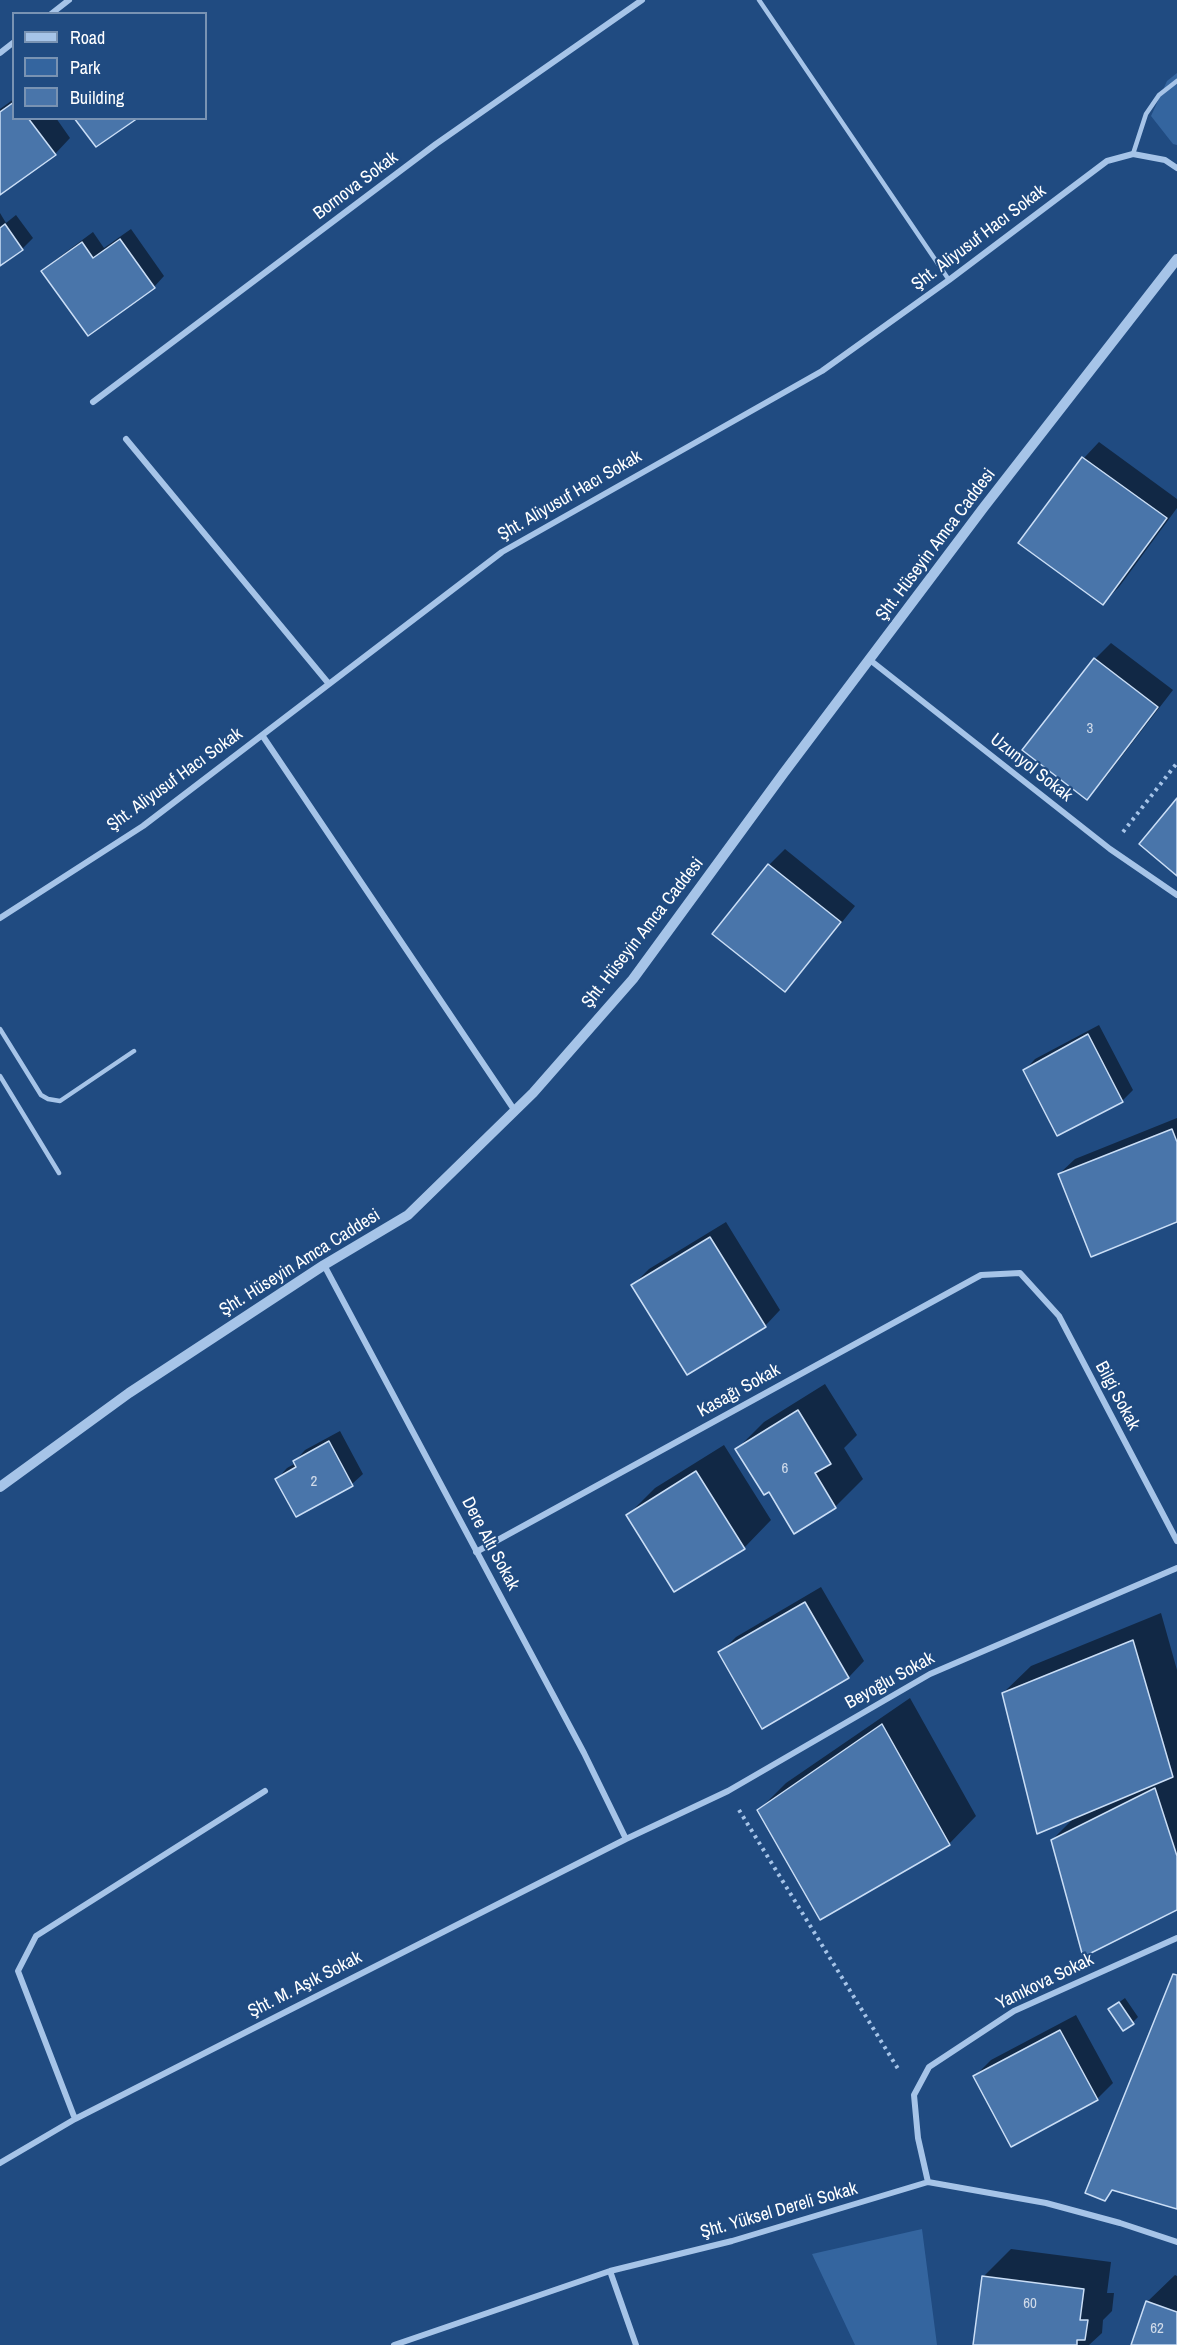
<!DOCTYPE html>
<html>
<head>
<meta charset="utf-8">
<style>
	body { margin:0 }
	#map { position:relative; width:1177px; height:2345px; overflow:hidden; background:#204b81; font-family:"Archivo Narrow",sans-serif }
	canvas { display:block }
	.legend { position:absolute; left:12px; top:12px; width:195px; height:108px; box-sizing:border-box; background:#204b81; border:2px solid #7993b3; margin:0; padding:8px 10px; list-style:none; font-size:18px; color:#fff }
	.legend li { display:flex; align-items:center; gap:12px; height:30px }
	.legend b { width:30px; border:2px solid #7993b3 }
</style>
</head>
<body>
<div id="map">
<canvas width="1177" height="2345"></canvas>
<ul class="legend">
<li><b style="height:8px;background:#a6c4e8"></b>Road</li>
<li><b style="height:16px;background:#34659f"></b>Park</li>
<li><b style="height:16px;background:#4975aa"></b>Building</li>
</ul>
</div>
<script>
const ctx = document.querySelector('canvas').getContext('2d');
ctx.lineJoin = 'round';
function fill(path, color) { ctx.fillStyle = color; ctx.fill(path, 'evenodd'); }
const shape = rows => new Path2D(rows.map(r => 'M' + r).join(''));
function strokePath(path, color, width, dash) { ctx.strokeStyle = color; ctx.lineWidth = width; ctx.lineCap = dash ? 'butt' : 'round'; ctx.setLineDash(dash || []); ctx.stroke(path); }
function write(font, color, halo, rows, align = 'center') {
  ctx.font = font + ' "Archivo Narrow",sans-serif'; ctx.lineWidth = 4.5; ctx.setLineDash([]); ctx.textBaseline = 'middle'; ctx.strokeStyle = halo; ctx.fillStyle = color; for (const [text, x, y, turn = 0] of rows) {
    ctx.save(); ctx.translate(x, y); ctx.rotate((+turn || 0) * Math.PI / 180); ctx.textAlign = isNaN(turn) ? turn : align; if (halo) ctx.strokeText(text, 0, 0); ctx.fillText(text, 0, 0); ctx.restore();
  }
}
const green = shape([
	[1177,73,1177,145,1173,144,1151,116,1167,81],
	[922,2229,937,2345,855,2345,812,2254]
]);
const shadow = shape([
	[14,99,14,118,56,118,70,138,55,154,0,193,0,109],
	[0,213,6,223,16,215,33,238,22,249,0,264],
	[131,229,164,276,154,287,43,271,54,261,93,232,104,248],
	[1099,442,1177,499,1177,508,1119,587,1103,603,1020,542,1084,458],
	[1111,643,1173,690,1102,782,1087,798,1024,750,1095,659],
	[785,849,855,906,800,974,785,990,769,865],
	[1099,1025,1133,1090,1122,1101,1025,1070,1035,1059],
	[1177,1118,1177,1220,1059,1174,1075,1159],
	[726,1222,780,1310,765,1326,633,1285,649,1269],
	[825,1384,857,1435,844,1448,863,1479,835,1507,795,1532,769,1490,737,1449,764,1422],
	[340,1431,363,1474,352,1484,277,1479,287,1468,296,1463,295,1461,305,1450],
	[724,1445,771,1520,744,1548,628,1515,655,1488],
	[821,1587,864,1661,849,1677,763,1727,720,1653,736,1637],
	[1161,1613,1177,1670,1177,1908,1052,1840,1076,1816,1003,1693,1031,1666],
	[910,1698,976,1816,949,1844,759,1810,786,1783],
	[1125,1998,1138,2017,1133,2022,1110,2009],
	[1076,2015,1113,2083,1097,2099,975,2076,991,2060],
	[1011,2249,1111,2262,1107,2293,1114,2293,1112,2311,1103,2320,1102,2333,1089,2345,974,2345,983,2277],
	[1175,2275,1177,2276,1177,2345,1132,2345,1147,2302]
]);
const building = shape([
	[14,102,14,118,28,118,56,155,0,195,0,112,14,102],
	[74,118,138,118,96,147,74,118],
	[5,224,23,250,0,266,0,228,5,224],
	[120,239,155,288,88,336,41,271,82,242,93,258,120,239],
	[1082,457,1167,518,1103,605,1018,543,1082,457],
	[1094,658,1158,707,1087,800,1022,750,1094,658],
	[1177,798,1177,876,1139,844,1177,798],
	[768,864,841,922,785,992,712,934,768,864],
	[1088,1034,1123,1102,1057,1136,1023,1070,1088,1034],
	[1172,1129,1177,1142,1177,1222,1091,1257,1058,1174,1172,1129],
	[710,1237,766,1327,687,1375,631,1285,710,1237],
	[798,1410,831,1464,815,1473,836,1508,794,1534,769,1492,764,1495,735,1449,798,1410],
	[329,1441,353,1486,296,1517,275,1479,296,1467,293,1461,329,1441],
	[696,1471,745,1549,674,1592,626,1515,696,1471],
	[805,1602,849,1678,762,1729,718,1652,805,1602],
	[1133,1640,1173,1777,1037,1834,1002,1693,1133,1640],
	[882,1724,950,1845,820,1920,757,1810,882,1724],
	[1155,1788,1177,1856,1177,1910,1083,1957,1051,1840,1155,1788],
	[1173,1974,1177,1975,1177,2209,1112,2190,1105,2201,1085,2193,1173,1974],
	[1119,2002,1134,2024,1123,2031,1108,2009,1119,2002],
	[1060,2030,1098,2100,1011,2147,973,2076,1060,2030],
	[982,2276,1084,2289,1080,2320,1088,2320,1085,2340,1077,2340,1077,2345,973,2345,982,2276],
	[1146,2301,1177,2312,1177,2345,1131,2345,1146,2301]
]);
const path = shape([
	[1123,832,1177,763],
	[739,1810,900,2072]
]);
const service = shape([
	[759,0,949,280],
	[1133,154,1146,114,1159,95,1177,81],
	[0,1029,41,1095,48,1099,60,1101,134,1051],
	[0,1076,59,1173]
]);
const minor = shape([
	[51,14,69,0],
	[0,53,14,42],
	[93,402,436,144,642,0],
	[126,439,329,684],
	[870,660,1110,849,1177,895],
	[262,735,515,1111],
	[0,918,143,826,502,552,822,371,949,280,1107,161,1133,154,1165,160,1177,168],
	[324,1265,584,1753,626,1839],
	[476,1552,981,1275,1020,1273,1059,1316,1177,1541],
	[75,2119,18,1971,36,1936,265,1791],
	[0,2163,75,2119,626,1839,728,1791,930,1674,1177,1568],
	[928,2182,918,2138,914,2095,929,2067,1014,2011,1177,1938],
	[610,2271,636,2345],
	[394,2345,610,2271,732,2241,928,2182,1046,2203,1120,2223,1177,2242]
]);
const tertiary = shape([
	[0,1487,129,1393,324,1265,408,1215,533,1093,633,979,783,774,984,507,1177,259]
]);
const numberNames = [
	["3",1090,729],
	["6",785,1469],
	["2",314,1482],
	["60",1030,2304],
	["62",1157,2329]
];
const streetNames = [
	["Bornova Sokak",356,186,-37],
	["Şht. Aliyusuf Hacı Sokak",979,238,-37],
	["Şht. Aliyusuf Hacı Sokak",570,496,-30],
	["Şht. Hüseyin Amca Caddesi",936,545,-53],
	["Uzunyol Sokak",1031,768,38],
	["Şht. Aliyusuf Hacı Sokak",175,780,-36],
	["Şht. Hüseyin Amca Caddesi",643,933,-52],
	["Şht. Hüseyin Amca Caddesi",300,1263,-32],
	["Kasağı Sokak",739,1391,-29],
	["Bilgi Sokak",1117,1396,62],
	["Dere Altı Sokak",490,1544,62],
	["Beyoğlu Sokak",890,1681,-29],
	["Yanıkova Sokak",1045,1982,-26],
	["Şht. M. Aşık Sokak",305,1985,-27],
	["Şht. Yüksel Dereli Sokak",779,2211,-16]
];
fill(green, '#34659f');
fill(shadow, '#0007');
fill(building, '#4975aa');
strokePath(building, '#cadef6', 1.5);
strokePath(path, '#a6c4e8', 4, [3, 4.5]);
strokePath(service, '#a6c4e8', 4.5);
strokePath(minor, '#a6c4e8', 6);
strokePath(tertiary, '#a6c4e8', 10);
write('15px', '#d2dcea', null, numberNames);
write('18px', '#fff', '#204b81', streetNames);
</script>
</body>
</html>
